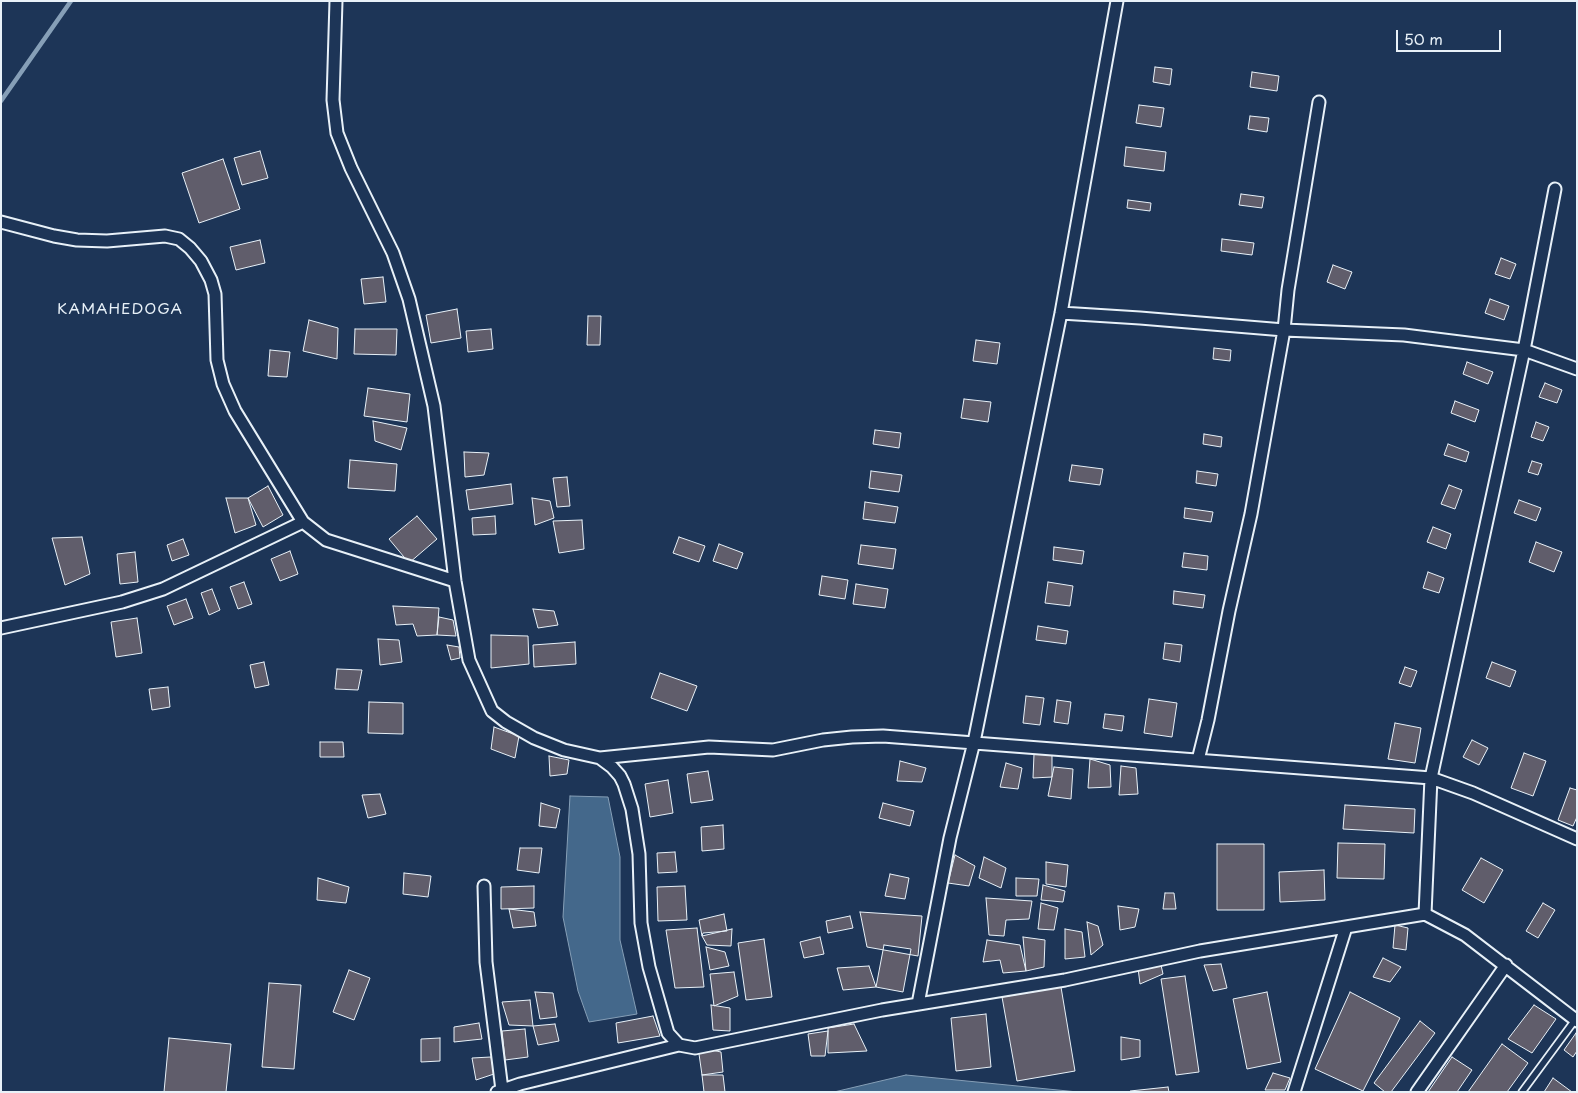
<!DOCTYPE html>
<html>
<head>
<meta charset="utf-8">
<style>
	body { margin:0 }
	#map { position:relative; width:1578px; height:1093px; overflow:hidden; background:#1d3557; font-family:"Playpen Sans",sans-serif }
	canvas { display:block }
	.frame { position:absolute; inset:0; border:2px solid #e8f1f8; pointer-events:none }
	.scale { position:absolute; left:1396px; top:30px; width:105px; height:22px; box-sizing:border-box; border:2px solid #e8f1f8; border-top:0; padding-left:6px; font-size:15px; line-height:18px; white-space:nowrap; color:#e8f1f8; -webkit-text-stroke:4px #1d3557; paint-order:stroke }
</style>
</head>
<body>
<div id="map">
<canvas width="1578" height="1093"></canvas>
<div class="frame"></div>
<div class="scale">50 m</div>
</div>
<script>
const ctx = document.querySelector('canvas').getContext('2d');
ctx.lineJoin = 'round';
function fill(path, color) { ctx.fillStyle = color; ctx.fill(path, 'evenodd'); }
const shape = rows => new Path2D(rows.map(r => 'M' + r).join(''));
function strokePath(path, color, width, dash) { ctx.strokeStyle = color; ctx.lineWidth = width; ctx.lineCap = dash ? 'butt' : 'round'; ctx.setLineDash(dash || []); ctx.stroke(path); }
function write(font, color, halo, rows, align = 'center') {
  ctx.font = font + ' "Playpen Sans",sans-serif'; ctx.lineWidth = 5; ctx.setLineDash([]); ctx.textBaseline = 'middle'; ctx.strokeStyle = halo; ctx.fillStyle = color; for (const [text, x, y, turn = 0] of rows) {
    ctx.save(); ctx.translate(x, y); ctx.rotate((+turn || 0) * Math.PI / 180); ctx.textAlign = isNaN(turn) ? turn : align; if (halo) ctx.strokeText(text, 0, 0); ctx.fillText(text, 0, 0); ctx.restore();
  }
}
const water = shape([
	[570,796,608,797,620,857,620,940,637,1014,589,1022,578,991,563,917,570,796],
	[906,1075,1078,1092,834,1092,906,1075]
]);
const stream = shape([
	[1,101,71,1]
]);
const building = shape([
	[1155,67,1172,69,1170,85,1153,82,1155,67],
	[1252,72,1279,76,1277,91,1250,87,1252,72],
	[1139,105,1164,108,1161,127,1136,123,1139,105],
	[1250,116,1269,118,1267,132,1248,129,1250,116],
	[1126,147,1166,152,1164,171,1124,166,1126,147],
	[260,151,268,178,242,185,234,158,260,151],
	[223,159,240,209,199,223,182,173,223,159],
	[1241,194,1264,197,1262,208,1239,205,1241,194],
	[1128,200,1151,203,1150,211,1127,208,1128,200],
	[1222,239,1254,243,1252,255,1221,251,1222,239],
	[260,240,265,263,236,270,230,247,260,240],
	[1501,258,1516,264,1510,279,1495,274,1501,258],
	[1333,265,1352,272,1345,289,1327,282,1333,265],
	[383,277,386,302,364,304,361,279,383,277],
	[1490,299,1509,306,1504,320,1485,313,1490,299],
	[457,309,461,338,431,343,426,315,457,309],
	[588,316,601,316,600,345,587,345,588,316],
	[309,320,338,328,337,359,303,351,309,320],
	[355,329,397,329,396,355,354,354,355,329],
	[491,329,493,349,468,352,466,331,491,329],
	[976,340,1000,343,997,364,973,361,976,340],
	[1214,348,1231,350,1230,361,1213,359,1214,348],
	[270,350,290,352,287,377,268,376,270,350],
	[1467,362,1493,372,1488,384,1463,374,1467,362],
	[1545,383,1562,390,1557,403,1539,397,1545,383],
	[368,388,410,394,407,422,364,416,368,388],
	[964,399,991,402,988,422,961,418,964,399],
	[1455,401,1479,410,1475,422,1451,413,1455,401],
	[373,421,407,428,401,450,375,441,373,421],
	[1536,422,1549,427,1543,441,1531,437,1536,422],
	[875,430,901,433,899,448,873,444,875,430],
	[1204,434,1222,437,1221,447,1203,444,1204,434],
	[1448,444,1469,452,1466,462,1444,455,1448,444],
	[464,452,489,453,484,475,465,477,464,452],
	[350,460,397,464,395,491,348,488,350,460],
	[1532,461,1542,464,1538,475,1528,472,1532,461],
	[1072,465,1103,469,1100,485,1069,481,1072,465],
	[871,471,902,475,899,492,869,488,871,471],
	[1197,471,1218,474,1216,486,1196,483,1197,471],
	[567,477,570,506,557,507,553,478,567,477],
	[511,484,513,504,469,510,466,490,511,484],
	[1449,485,1462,490,1455,509,1441,504,1449,485],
	[268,486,283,515,263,527,248,498,268,486],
	[226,498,248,498,256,525,235,533,226,498],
	[532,498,550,501,554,518,535,525,532,498],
	[1519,500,1541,508,1536,521,1514,513,1519,500],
	[865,502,898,507,895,523,863,519,865,502],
	[1185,508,1213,512,1211,522,1184,518,1185,508],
	[417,516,437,539,409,563,389,539,417,516],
	[495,516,496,534,473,535,472,518,495,516],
	[582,520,584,549,559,553,553,521,582,520],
	[1433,527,1451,534,1446,549,1427,542,1433,527],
	[82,537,90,574,65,585,52,538,82,537],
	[679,537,705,546,699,562,673,553,679,537],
	[183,539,189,555,172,561,167,545,183,539],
	[1536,542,1562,552,1554,572,1529,562,1536,542],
	[719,544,743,553,737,569,713,561,719,544],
	[861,545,896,549,893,569,858,564,861,545],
	[1054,547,1084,551,1082,564,1053,560,1054,547],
	[290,551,298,574,280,581,271,559,290,551],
	[135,552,138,582,120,584,117,554,135,552],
	[1184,553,1208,556,1207,570,1182,567,1184,553],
	[1428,572,1444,578,1439,593,1423,588,1428,572],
	[822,576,848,580,845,599,819,595,822,576],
	[244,582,252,604,238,609,230,587,244,582],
	[1048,582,1073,586,1070,606,1045,603,1048,582],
	[856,584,888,589,885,608,853,604,856,584],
	[212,589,220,610,209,615,201,593,212,589],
	[1174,591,1205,595,1203,608,1173,604,1174,591],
	[186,599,193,618,174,625,167,606,186,599],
	[393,606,439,608,437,635,417,636,413,624,396,625,393,606],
	[533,609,554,611,558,625,538,628,533,609],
	[439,617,453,620,456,636,437,635,439,617],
	[137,618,142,653,116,657,111,622,137,618],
	[1038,626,1068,631,1066,644,1036,640,1038,626],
	[491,635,528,636,529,664,491,668,491,635],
	[378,639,399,640,402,662,380,665,378,639],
	[575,642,576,664,534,667,533,645,575,642],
	[1165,643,1182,645,1180,662,1163,659,1165,643],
	[447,645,459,647,460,658,451,660,447,645],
	[264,662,269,685,255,688,250,665,264,662],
	[1492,662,1516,671,1510,687,1486,678,1492,662],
	[1405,667,1417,671,1411,687,1399,683,1405,667],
	[337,669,362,670,358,690,335,689,337,669],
	[660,673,697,686,687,711,651,698,660,673],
	[168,687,170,707,152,710,149,689,168,687],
	[1026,696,1044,698,1040,725,1023,723,1026,696],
	[1149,699,1177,703,1172,737,1144,733,1149,699],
	[1057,700,1071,702,1068,724,1054,722,1057,700],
	[369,702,403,703,403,734,368,733,369,702],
	[1105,714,1124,716,1122,731,1103,728,1105,714],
	[1395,723,1421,728,1415,763,1388,759,1395,723],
	[494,727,519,736,515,758,491,749,494,727],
	[1472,740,1488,748,1479,765,1463,757,1472,740],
	[320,742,343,742,344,757,320,757,320,742],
	[1524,753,1546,761,1533,796,1511,788,1524,753],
	[1034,754,1052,755,1052,777,1033,778,1034,754],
	[549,756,569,760,567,774,550,776,549,756],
	[1090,759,1110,765,1111,787,1088,788,1090,759],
	[900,761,926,768,922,782,897,781,900,761],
	[1006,763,1022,768,1018,789,1000,787,1006,763],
	[1121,766,1136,768,1138,794,1119,795,1121,766],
	[1054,767,1073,769,1071,799,1048,796,1054,767],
	[708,771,713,800,691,803,687,774,708,771],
	[668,780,673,813,650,817,645,784,668,780],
	[1570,788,1577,790,1577,817,1573,826,1558,820,1570,788],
	[380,794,386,814,368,818,362,795,380,794],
	[541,803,560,809,556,828,539,826,541,803],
	[883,803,914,811,910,826,879,818,883,803],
	[1345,805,1415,809,1414,833,1343,829,1345,805],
	[723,825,724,849,702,851,701,827,723,825],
	[1338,843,1385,844,1384,879,1337,878,1338,843],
	[1217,844,1264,844,1264,910,1217,910,1217,844],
	[520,848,542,848,539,873,517,870,520,848],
	[675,852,677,872,658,873,657,853,675,852],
	[955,855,975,866,969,886,948,883,955,855],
	[984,857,1006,868,1001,888,979,878,984,857],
	[1481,858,1503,870,1484,903,1462,890,1481,858],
	[1046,862,1068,865,1066,887,1046,884,1046,862],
	[1324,870,1325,900,1280,902,1279,872,1324,870],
	[404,873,431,876,428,897,403,894,404,873],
	[890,874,909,878,905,899,885,896,890,874],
	[318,878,349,887,346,903,317,900,318,878],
	[1016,878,1039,879,1037,896,1016,896,1016,878],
	[1043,885,1065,891,1063,902,1041,900,1043,885],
	[534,886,534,908,501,909,501,887,534,886],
	[685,886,687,920,658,921,657,887,685,886],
	[1165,893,1174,893,1176,909,1163,909,1165,893],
	[986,898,1032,901,1029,919,1006,920,1004,936,989,935,986,898],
	[1041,903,1058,908,1054,930,1038,929,1041,903],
	[1543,903,1555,910,1538,938,1526,931,1543,903],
	[1118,906,1139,909,1135,927,1120,930,1118,906],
	[509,909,534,912,536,926,513,928,509,909],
	[860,912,922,916,918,956,867,947,860,912],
	[724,914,727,931,703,933,702,936,699,920,724,914],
	[850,916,853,928,828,933,826,921,850,916],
	[1087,922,1098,926,1103,945,1091,955,1087,922],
	[1395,925,1408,928,1406,950,1393,948,1395,925],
	[697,928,704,987,675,988,666,930,697,928],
	[732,929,731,946,707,945,702,936,732,929],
	[1065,929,1082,932,1085,957,1065,959,1065,929],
	[820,937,824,954,804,958,800,942,820,937],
	[1023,937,1045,940,1044,967,1026,971,1023,937],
	[764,939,772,997,746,1000,738,943,764,939],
	[987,940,1020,945,1026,971,1003,973,1000,960,983,962,987,940],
	[884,945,911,949,903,992,876,987,884,945],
	[706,947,725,952,729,966,710,970,706,947],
	[1383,958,1401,967,1390,982,1373,977,1383,958],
	[1221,964,1227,988,1213,991,1204,965,1221,964],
	[1161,965,1163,974,1140,984,1138,968,1161,965],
	[869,966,876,987,843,990,837,968,869,966],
	[349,970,370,978,354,1020,333,1012,349,970],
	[734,972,738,996,714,1006,710,974,734,972],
	[1185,976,1199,1072,1176,1075,1161,979,1185,976],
	[269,983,301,985,294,1069,262,1067,269,983],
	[1061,987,1075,1071,1017,1081,1002,997,1061,987],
	[535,992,553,993,557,1017,540,1019,535,992],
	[1267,992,1281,1062,1247,1069,1233,999,1267,992],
	[1350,992,1400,1018,1363,1091,1315,1069,1350,992],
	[530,1000,533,1026,509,1025,502,1002,530,1000],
	[711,1005,730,1008,730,1031,713,1030,711,1005],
	[1534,1005,1556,1019,1532,1053,1508,1039,1534,1005],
	[986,1014,991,1067,956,1071,951,1018,986,1014],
	[653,1016,660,1036,618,1043,616,1023,653,1016],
	[1420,1021,1435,1033,1391,1092,1385,1092,1374,1083,1420,1021],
	[479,1023,482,1039,454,1042,454,1027,479,1023],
	[555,1024,559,1041,538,1045,533,1026,555,1024],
	[854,1024,867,1051,828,1053,828,1028,854,1024],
	[525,1029,528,1057,505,1060,502,1031,525,1029],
	[828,1031,825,1056,811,1056,808,1034,828,1031],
	[1576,1033,1577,1051,1573,1057,1564,1050,1576,1033],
	[1121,1037,1140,1040,1140,1057,1121,1060,1121,1037],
	[169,1038,231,1044,226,1092,164,1092,169,1038],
	[440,1038,440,1061,421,1062,421,1039,440,1038],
	[1502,1044,1528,1063,1507,1092,1468,1092,1502,1044],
	[698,1047,721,1052,723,1072,702,1075,698,1047],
	[491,1057,494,1074,476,1080,472,1058,491,1057],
	[1452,1057,1472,1070,1457,1092,1428,1092,1452,1057],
	[1273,1073,1290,1078,1285,1090,1265,1090,1273,1073],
	[702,1075,723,1075,725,1092,704,1092,702,1075],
	[1553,1078,1572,1092,1544,1092,1553,1078],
	[1168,1087,1169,1092,1130,1092,1130,1091,1168,1087]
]);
const lane = shape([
	[1522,1092,1575,1020]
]);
const street = shape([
	[336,1,333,100,337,133,351,168,393,253,409,299,434,406,455,581,469,660,492,711,506,722,534,738,564,750,600,758,709,747,773,750,823,740,852,737,883,736,1431,778,1473,793,1577,839],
	[1,222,54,236,77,240,107,241,165,236,179,239,190,248,201,261,211,280,215,294,217,360,223,384,235,411,303,522,326,540,455,581],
	[1061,313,1140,318,1284,330,1404,335,1524,350,1577,369],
	[1,628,122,602,163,589,303,522],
	[600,758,612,767,620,776,624,784,632,809,639,854,641,923,649,967,668,1033,679,1045,695,1048,882,1010,1065,980,1200,951,1425,914,1465,935,1577,1021],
	[1198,760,1208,720,1229,611,1251,514,1284,330,1288,290,1319,102],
	[484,886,486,962,502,1090],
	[1425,914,1431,778,1524,350,1555,189],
	[918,1004,950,838,974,742,1061,313,1117,1],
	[497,1092,520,1084,679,1045],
	[1294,1092,1346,927],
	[1417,1092,1506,965]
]);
const quarterNames = [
	["KAMAHEDOGA",120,310]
];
fill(water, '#44688b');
strokePath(water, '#869fb7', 1);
strokePath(stream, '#869fb7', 4.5);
fill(building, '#605d6b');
strokePath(building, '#e8f1f8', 1);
strokePath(lane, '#e8f1f8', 9);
strokePath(street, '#e8f1f8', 15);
strokePath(lane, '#1d3557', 5.5);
strokePath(street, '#1d3557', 11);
ctx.letterSpacing = '1px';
write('15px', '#e8f1f8', '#1d3557', quarterNames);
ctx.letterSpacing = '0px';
</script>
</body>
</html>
